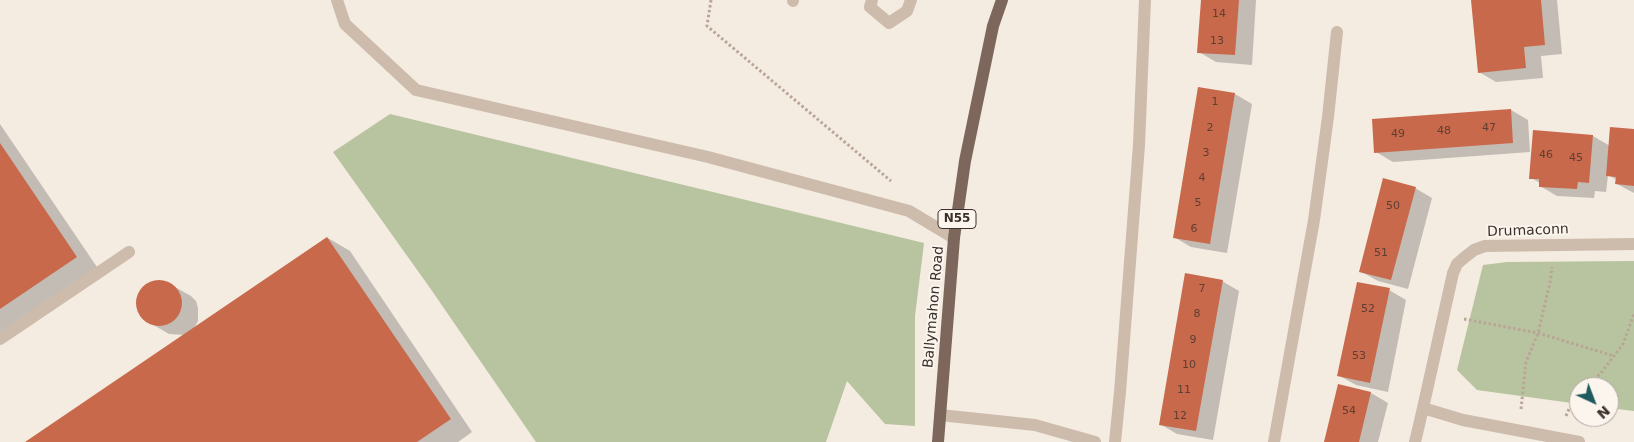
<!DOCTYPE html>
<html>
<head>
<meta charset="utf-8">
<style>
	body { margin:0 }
	#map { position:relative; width:1634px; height:442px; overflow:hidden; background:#f4ebe1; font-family:"DejaVu Sans",sans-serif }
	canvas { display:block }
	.north { position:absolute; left:1569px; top:377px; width:50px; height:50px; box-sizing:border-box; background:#fbf5ee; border:1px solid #aea6a0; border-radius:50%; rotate:137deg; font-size:14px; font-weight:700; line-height:20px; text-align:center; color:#3b302b }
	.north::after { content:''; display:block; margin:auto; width:18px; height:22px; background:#1f5a5e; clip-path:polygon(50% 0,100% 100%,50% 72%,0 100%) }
</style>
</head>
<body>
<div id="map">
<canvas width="1634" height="442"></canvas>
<div class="north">N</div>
</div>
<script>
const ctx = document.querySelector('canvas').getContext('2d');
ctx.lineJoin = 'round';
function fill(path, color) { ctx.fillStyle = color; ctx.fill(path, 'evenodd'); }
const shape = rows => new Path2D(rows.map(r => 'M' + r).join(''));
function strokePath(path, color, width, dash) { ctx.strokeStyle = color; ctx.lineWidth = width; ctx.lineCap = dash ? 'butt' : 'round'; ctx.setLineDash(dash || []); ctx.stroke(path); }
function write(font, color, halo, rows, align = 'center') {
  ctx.font = font + ' "DejaVu Sans",sans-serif'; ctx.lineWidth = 4; ctx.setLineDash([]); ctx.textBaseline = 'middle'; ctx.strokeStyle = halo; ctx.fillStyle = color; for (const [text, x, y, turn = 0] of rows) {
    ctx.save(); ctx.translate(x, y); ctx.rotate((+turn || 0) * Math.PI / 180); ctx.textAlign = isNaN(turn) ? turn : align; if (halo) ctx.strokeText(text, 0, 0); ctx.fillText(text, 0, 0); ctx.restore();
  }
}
const green = shape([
	[390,114,924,243,915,316,915,426,885,424,847,381,826,442,536,442,430,288,333,152],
	[1507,262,1634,261,1634,411,1609,408,1609,387,1579,387,1579,404,1477,390,1457,370,1483,265]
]);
const shadow = shape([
	[1202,0,1256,0,1252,65,1216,62,1199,52],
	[1472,0,1557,0,1562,54,1541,56,1543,78,1496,82,1479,72],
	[1199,88,1235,94,1252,104,1227,253,1191,247,1174,237],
	[1511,110,1528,120,1530,152,1393,162,1376,152],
	[0,124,99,270,0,338],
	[1634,130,1634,193,1617,184,1617,180,1608,175,1606,192,1595,191,1594,198,1557,196,1540,186,1540,183,1531,178,1535,131,1593,136,1610,146],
	[1415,188,1432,198,1408,289,1378,281,1360,271],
	[328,238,350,251,472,432,458,442,27,442,185,335,169,334,145,320,140,314,137,307,137,299,140,292,144,286,151,282,158,281,166,282,191,296,196,301,198,308,198,321,193,330],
	[1222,281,1239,291,1213,440,1177,434,1160,424],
	[1389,290,1406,300,1388,392,1356,385,1338,375],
	[1371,393,1388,403,1378,442,1325,442]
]);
const building = shape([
	[1201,0,1239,0,1235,55,1197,53],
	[1471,0,1541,0,1545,45,1524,47,1526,68,1478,73],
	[1198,87,1235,93,1210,244,1173,238],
	[1511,109,1513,143,1374,153,1372,119],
	[1610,127,1634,129,1634,186,1615,184,1616,177,1606,176],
	[1533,130,1593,135,1589,183,1578,182,1577,189,1539,187,1539,179,1529,179],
	[0,143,77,257,0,309],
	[1383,178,1416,187,1391,280,1359,272],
	[327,237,451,419,417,442,25,442],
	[1185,273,1223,280,1196,431,1159,425],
	'136 303a23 23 0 1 1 46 0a23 23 0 1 1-46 0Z',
	[1357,282,1390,288,1370,383,1337,376],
	[1338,384,1371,392,1359,442,1324,442]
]);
const path = shape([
	[711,0,707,26,891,181],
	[1464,319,1538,333,1614,356],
	[1587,387,1601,373,1623,344,1634,314],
	[1521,409,1526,362,1538,333,1550,283,1552,267],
	[1566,416,1569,409,1579,395]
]);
const service = shape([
	[337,0,345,24,416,90,708,157,909,211,954,238],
	[872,0,870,7,889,23,907,11,911,0],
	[793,1,793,0],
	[0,339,129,252],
	[1274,442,1314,220,1328,117,1337,32]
]);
const minor = shape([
	[940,415,1035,425,1095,442],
	[1115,442,1120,392,1139,145,1145,0],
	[1415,442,1423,408],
	[1579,442,1463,420,1423,408,1453,273,1457,264,1465,257,1474,250,1485,246,1634,244]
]);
const primary = shape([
	[938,442,954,238,965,161,993,26,1002,0]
]);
const numberNames = [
	["14",1219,14],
	["13",1217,41],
	["1",1215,102],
	["2",1210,128],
	["47",1489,128],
	["48",1444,131],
	["49",1398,134],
	["3",1206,153],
	["46",1546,155],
	["45",1576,158],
	["4",1202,178],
	["5",1198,203],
	["50",1393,206],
	["6",1194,229],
	["51",1381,253],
	["7",1202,289],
	["52",1368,309],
	["8",1197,314],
	["9",1193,340],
	["53",1359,356],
	["10",1189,365],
	["11",1184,390],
	["54",1349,411],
	["12",1180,416]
];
const shields = [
	[957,219,38]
];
const shieldNames = [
	["N55",957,219]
];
const streetNames = [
	["Drumaconn",1528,231,-2],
	["Ballymahon Road",934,307,-85]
];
fill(green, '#b8c4a0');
fill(shadow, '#0003');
fill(building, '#c8694b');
strokePath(path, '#b9a596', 3, [2.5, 2.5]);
strokePath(service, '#cdbbac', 12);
strokePath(minor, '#cdbbac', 12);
strokePath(primary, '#7d675c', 12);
write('11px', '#5e3e33', null, numberNames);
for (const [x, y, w] of shields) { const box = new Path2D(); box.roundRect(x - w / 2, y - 9.5, w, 19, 4); ctx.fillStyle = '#fbf5ee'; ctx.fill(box); strokePath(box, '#3b302b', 1); }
write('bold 12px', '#3b302b', null, shieldNames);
write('14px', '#3b302b', '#fbf5ee', streetNames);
</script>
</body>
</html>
